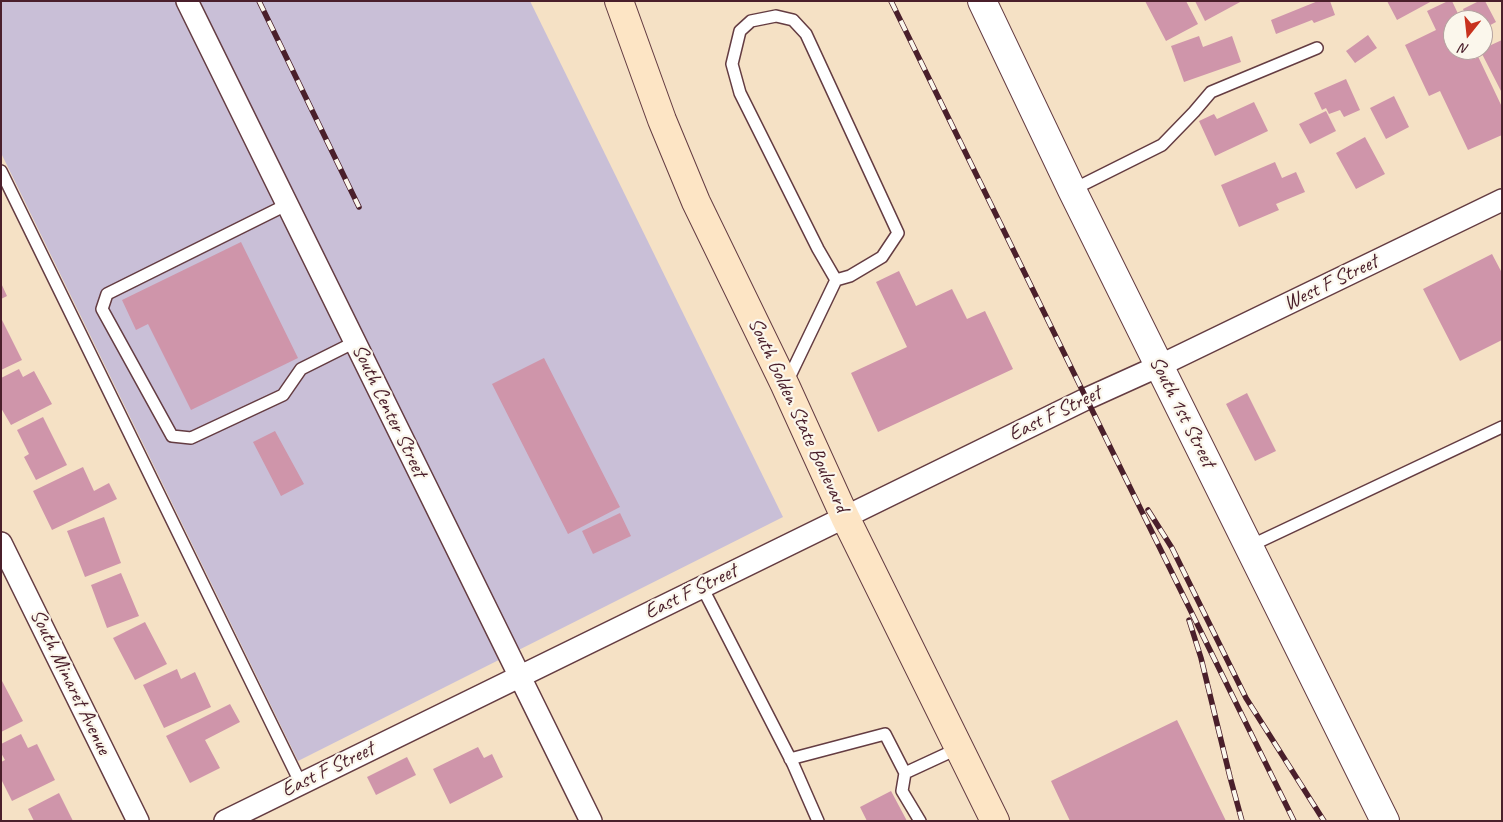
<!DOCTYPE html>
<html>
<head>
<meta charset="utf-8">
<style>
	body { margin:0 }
	#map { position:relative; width:1503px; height:822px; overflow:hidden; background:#f5e1c5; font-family:Caveat,sans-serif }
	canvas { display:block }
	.frame { position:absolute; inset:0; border:2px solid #4a1f2b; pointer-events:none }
	.north { position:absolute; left:1443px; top:10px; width:50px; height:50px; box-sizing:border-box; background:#fbf7ec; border:1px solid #b4a19f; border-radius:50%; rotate:196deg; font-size:14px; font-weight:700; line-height:20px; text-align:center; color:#4a1f2b }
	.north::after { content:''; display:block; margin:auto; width:18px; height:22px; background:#c8321e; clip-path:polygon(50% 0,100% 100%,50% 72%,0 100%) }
</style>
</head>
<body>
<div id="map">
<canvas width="1503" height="822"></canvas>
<div class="frame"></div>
<div class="north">N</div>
</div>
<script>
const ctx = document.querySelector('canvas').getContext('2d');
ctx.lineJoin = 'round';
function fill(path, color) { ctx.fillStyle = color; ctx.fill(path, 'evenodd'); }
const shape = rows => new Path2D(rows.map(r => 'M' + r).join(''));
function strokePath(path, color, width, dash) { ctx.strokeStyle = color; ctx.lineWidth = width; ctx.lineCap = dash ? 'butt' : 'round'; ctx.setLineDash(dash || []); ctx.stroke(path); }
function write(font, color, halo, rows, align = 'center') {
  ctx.font = font + ' Caveat,sans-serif'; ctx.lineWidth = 4.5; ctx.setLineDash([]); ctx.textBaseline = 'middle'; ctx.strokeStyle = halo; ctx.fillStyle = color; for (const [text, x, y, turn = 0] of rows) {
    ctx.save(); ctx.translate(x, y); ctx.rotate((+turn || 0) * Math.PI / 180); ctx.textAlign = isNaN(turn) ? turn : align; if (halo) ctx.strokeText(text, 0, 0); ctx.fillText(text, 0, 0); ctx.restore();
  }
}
const industrial = shape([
	[1,1,530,1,783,517,298,761,1,153]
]);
const building = shape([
	[1145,1,1186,1,1198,24,1166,41],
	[1195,1,1242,1,1205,21],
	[1318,1,1330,1,1335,15,1314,23,1312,20,1276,34,1271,20],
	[1387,1,1432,1,1397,20],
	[1448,1,1452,1,1461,20,1453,20,1453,50,1475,50,1502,107,1502,135,1468,150,1440,91,1429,96,1405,45,1436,30,1427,11],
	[1479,1,1485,1,1496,22,1483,29,1483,20,1468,20,1463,9],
	[1368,35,1377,48,1355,63,1346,51],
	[1199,36,1203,47,1232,36,1241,62,1184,82,1171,46],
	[1502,40,1502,93,1480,50],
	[1346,79,1360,110,1344,117,1340,110,1329,114,1326,108,1322,110,1314,93],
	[1394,96,1409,127,1386,139,1370,108],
	[1254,102,1268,131,1215,156,1199,121,1214,114,1217,119],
	[1326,111,1336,131,1310,144,1299,124],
	[1365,137,1385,174,1356,189,1336,153],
	[1275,162,1282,178,1296,172,1305,192,1276,204,1279,210,1239,227,1221,185],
	[241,242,298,358,191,410,148,324,136,330,122,300],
	[1492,254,1502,273,1502,340,1460,361,1423,289],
	[899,271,916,306,952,289,967,319,985,311,1013,369,878,432,851,373,907,347,876,282],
	[1,283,7,296,1,299],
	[1,318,22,360,1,370],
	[544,358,620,507,568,534,492,384],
	[19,369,23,377,34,371,52,404,11,425,1,408,1,378],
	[1247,393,1276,451,1255,461,1226,404],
	[43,417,67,465,36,480,24,457,29,454,17,430],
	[275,431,304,484,281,496,253,442],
	[83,467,94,491,109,483,117,499,52,530,33,491],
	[620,513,631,536,593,554,582,531],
	[104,517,121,563,85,577,67,531],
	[121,573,139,616,107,628,91,585],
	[145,622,167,664,135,680,113,638],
	[177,669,181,679,195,672,211,707,164,728,143,685],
	[1,679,23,721,1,732],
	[230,704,240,722,205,740,220,768,190,783,166,736],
	[1177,720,1226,821,1070,821,1051,781],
	[21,734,28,748,37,744,55,780,12,801,1,779,1,762,5,760,1,753,1,744],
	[478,747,484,758,492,754,503,777,450,804,433,769],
	[407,757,416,775,376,795,367,777],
	[891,791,907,821,867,821,860,807],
	[59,793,73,821,34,821,28,809]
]);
const service = shape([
	[1,171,301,784],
	[1072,190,1162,145,1194,112,1211,92,1317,48],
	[288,204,107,294,102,309,172,436,191,438,283,395,301,369,355,342],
	[787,382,836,280,818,249,740,93,732,64,740,31,751,21,776,16,793,20,806,34,898,233,882,257,850,276,836,280],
	[1250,546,1502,427],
	[702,587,793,764,818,821],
	[790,759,885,734,905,773,959,748],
	[905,773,902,791,920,821]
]);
const minor = shape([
	[187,1,591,821],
	[1,543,138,821],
	[225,821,1086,399,1159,366,1502,200]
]);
const tertiary = shape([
	[982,1,1072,190,1385,821]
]);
const secondary = shape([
	[619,1,662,120,696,202,785,385,845,517,995,821]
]);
const rail = shape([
	[259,1,359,207],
	[891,1,1294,821],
	[1148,510,1172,548,1246,698,1324,821],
	[1189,620,1201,658,1230,777,1242,821]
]);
const streetNames = [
	["West F Street",1331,283,-26],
	["South Center Street",389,411,64],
	["South 1st Street",1182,412,63],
	["East F Street",1055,414,-26],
	["South Golden State Boulevard",798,415,65],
	["East F Street",691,592,-26],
	["South Minaret Avenue",70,682,64],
	["East F Street",328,770,-26]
];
fill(industrial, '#c9bfd7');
fill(building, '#cf95aa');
strokePath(service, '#643c42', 14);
strokePath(minor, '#643c42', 24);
strokePath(tertiary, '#643c42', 30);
strokePath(secondary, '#643c42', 30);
strokePath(service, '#fff', 11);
strokePath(minor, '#fff', 21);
strokePath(tertiary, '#fff', 28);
strokePath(secondary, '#fde5c5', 28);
strokePath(rail, '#4a1f2b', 5.5);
strokePath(rail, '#fbf7ec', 4, [11]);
write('21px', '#4a1f2b', '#fbf7ec', streetNames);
</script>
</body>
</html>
